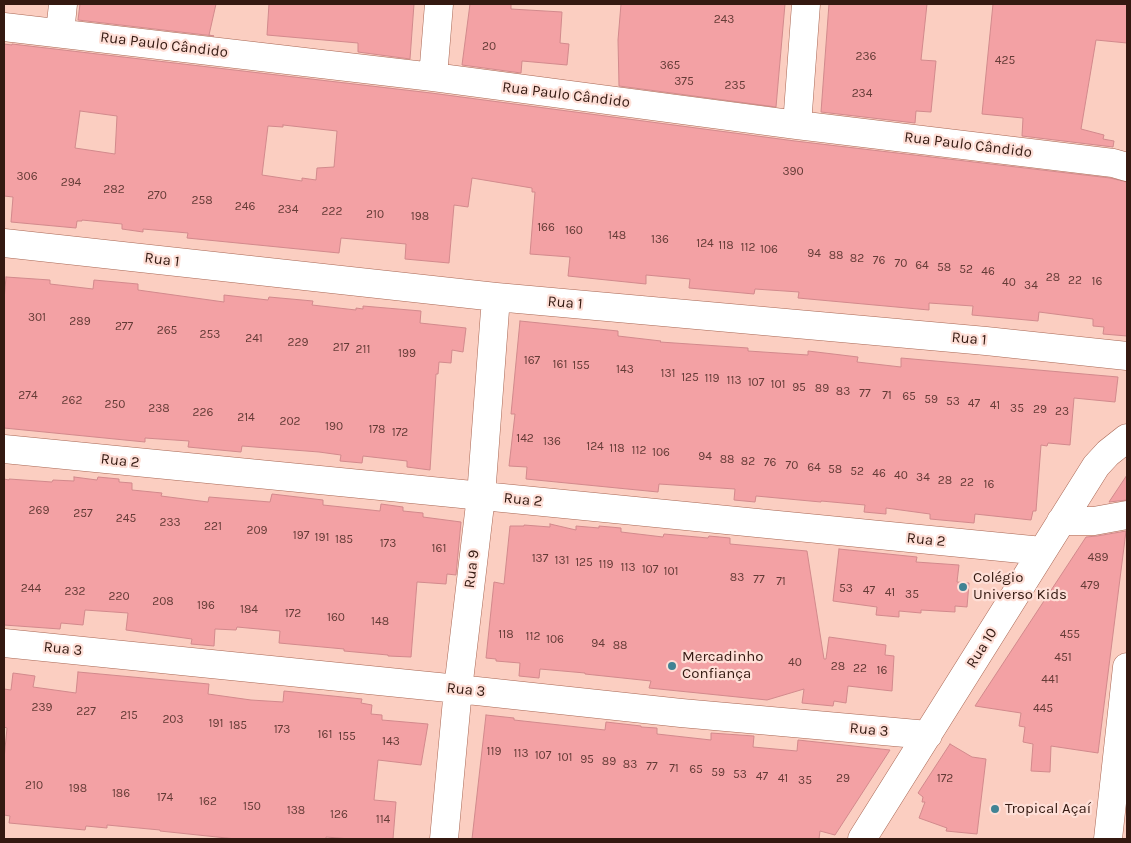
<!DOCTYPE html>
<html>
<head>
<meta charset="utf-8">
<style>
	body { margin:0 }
	#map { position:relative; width:1131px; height:843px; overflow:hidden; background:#fbcec1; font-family:Karla,sans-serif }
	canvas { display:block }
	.frame { position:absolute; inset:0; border:5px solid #341911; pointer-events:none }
</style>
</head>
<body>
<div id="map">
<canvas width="1131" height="843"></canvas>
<div class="frame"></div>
</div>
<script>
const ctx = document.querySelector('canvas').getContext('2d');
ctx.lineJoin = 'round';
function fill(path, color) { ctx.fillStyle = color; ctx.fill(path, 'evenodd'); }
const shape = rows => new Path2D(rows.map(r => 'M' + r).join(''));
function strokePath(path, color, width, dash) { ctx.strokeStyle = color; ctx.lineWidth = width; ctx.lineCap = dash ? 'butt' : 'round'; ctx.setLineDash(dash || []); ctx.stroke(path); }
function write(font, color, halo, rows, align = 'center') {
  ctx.font = font + ' Karla,sans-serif'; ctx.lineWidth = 4.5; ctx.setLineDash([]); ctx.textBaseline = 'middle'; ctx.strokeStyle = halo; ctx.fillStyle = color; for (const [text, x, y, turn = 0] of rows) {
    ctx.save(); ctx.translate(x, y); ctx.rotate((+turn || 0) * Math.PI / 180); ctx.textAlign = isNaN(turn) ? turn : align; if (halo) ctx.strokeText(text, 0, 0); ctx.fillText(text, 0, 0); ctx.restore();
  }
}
const building = shape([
	[80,4,216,4,209,35,214,36,78,20,80,4],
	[269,4,414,4,410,59,358,52,358,43,267,35,269,4],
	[470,4,511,4,511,9,562,12,560,43,569,44,567,65,522,61,521,73,462,65,470,4],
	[621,4,785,4,776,107,619,86,618,40,621,4],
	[829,4,927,4,921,60,936,61,931,112,916,111,915,123,821,112,829,4],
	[993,4,1127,4,1127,43,1096,40,1081,129,1104,135,1103,139,1114,141,1113,147,1022,136,1023,118,982,114,993,4],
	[4,44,12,45,12,44,431,93,795,141,1110,178,1127,182,1127,336,1103,334,1104,327,1093,326,1093,319,1039,312,1038,321,972,315,973,306,929,303,929,310,798,298,799,292,755,289,754,294,689,288,690,279,646,275,646,284,568,276,570,257,530,254,535,192,532,192,532,188,472,178,468,207,454,205,449,263,405,259,406,244,341,238,339,253,187,238,188,233,143,229,143,232,122,229,122,224,82,220,82,221,77,221,76,228,11,222,13,197,4,196,4,44],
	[80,111,117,116,115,154,75,148,80,111],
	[283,125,337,131,334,167,317,168,316,180,302,178,302,181,262,175,268,126,283,127,283,125],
	[6,277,50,280,50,284,93,289,94,280,138,284,138,290,224,302,224,295,268,300,269,297,313,301,312,305,356,310,356,308,363,309,363,306,421,311,420,323,466,328,463,352,452,350,451,363,439,362,438,374,436,374,430,470,407,467,407,461,363,456,362,463,340,461,341,455,319,452,242,446,241,452,188,447,189,441,145,438,145,442,4,428,4,300,6,277],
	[520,321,618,331,618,336,661,341,660,342,748,348,748,351,808,355,808,351,858,357,857,362,901,367,901,358,1118,377,1115,402,1074,398,1070,445,1048,443,1047,446,1041,445,1036,511,1033,511,1031,520,975,514,974,523,930,519,930,514,886,508,886,514,864,512,865,505,821,501,821,502,756,496,755,502,734,500,735,489,659,484,658,492,526,479,527,467,509,466,515,414,511,414,520,321],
	[1127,475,1127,500,1109,502,1127,475],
	[74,477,97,480,98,477,119,479,119,482,132,483,132,490,162,493,161,496,208,502,209,497,270,502,272,494,323,500,323,505,380,511,381,504,403,507,403,511,423,513,423,517,461,522,456,575,447,574,446,584,417,582,411,657,388,656,388,655,344,651,344,649,279,643,280,631,237,627,236,630,215,629,214,646,191,644,192,639,126,630,128,613,85,610,83,625,61,623,60,629,4,625,4,479,9,480,9,479,52,482,53,480,74,481,74,477],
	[550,524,576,530,576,526,599,528,599,526,621,528,621,532,663,537,664,534,708,538,709,536,730,538,730,544,807,551,824,659,826,659,829,637,886,645,885,655,894,656,892,691,848,686,846,703,834,701,833,706,802,703,804,689,767,700,649,688,651,681,585,674,585,673,540,669,539,678,519,676,520,663,496,661,496,659,486,658,494,582,504,584,510,526,524,526,524,525,550,527,550,524],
	[1126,531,1098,753,1051,746,1050,772,1031,771,1033,744,1023,742,1025,727,1019,726,1021,713,975,706,1086,537,1097,536,1126,531],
	[839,549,917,557,916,562,959,565,957,582,969,583,967,607,955,606,955,612,921,610,921,613,899,611,899,617,876,615,877,607,833,601,839,549],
	[78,672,209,684,208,694,251,700,283,702,284,691,362,699,361,703,372,705,371,714,382,715,382,720,428,724,421,765,378,760,374,800,396,802,393,839,350,839,326,837,326,839,236,839,160,831,160,830,107,825,107,828,86,826,85,830,9,823,10,816,4,815,4,759,7,728,4,727,4,689,11,690,13,673,35,676,33,687,76,693,78,672],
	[486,715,514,718,514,720,605,730,606,722,641,726,641,727,657,728,657,734,711,740,711,733,754,736,753,747,797,751,798,740,890,750,835,835,820,831,819,839,472,839,486,715],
	[950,744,972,757,986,759,977,834,946,831,947,828,919,818,925,802,922,802,923,797,918,793,950,744]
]);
const minor = shape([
	[4,27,433,77,797,125,1113,163,1127,167],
	[60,33,63,4],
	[433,77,439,4],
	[797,125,806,4],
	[4,243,496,297,986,341,1127,356],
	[4,449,1042,551],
	[1061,521,1094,521,1127,515],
	[4,643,458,689,681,713,928,735],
	[444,839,458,689,481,496,496,297],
	[862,839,1096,466,1108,453,1127,438],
	[1108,839,1127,667]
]);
const markers = [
	[963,587,5,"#418394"],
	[672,666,5,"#418394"],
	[995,809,5,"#418394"]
];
const numberNames = [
	["243",724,20],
	["20",489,47],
	["236",866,57],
	["425",1005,61],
	["365",670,66],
	["375",684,82],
	["235",735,86],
	["234",862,94],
	["390",793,172],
	["306",27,177],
	["294",71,183],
	["282",114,190],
	["270",157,196],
	["258",202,201],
	["246",245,207],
	["234",288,210],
	["222",332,212],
	["210",375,215],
	["198",420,217],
	["166",546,228],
	["160",574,231],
	["148",617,236],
	["136",660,240],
	["124",705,244],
	["118",726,246],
	["112",748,248],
	["106",769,250],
	["94",814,254],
	["88",836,256],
	["82",857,259],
	["76",879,261],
	["70",901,264],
	["64",922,266],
	["58",944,268],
	["52",966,270],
	["46",988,272],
	["28",1053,278],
	["22",1075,281],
	["16",1097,282],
	["40",1009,283],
	["34",1031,286],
	["301",37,318],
	["289",80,322],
	["277",124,327],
	["265",167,331],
	["253",210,335],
	["241",254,339],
	["229",298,343],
	["217",341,348],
	["211",363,350],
	["199",407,354],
	["167",532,361],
	["161",560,365],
	["155",581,366],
	["143",625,370],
	["131",668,374],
	["125",690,378],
	["119",712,379],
	["113",734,381],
	["107",756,383],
	["101",778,385],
	["95",799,388],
	["89",822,389],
	["83",843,392],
	["77",865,394],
	["274",28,396],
	["71",887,396],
	["65",909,397],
	["59",931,400],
	["262",72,401],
	["53",953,402],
	["47",974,404],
	["250",115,405],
	["41",995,406],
	["238",159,409],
	["35",1017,409],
	["29",1040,410],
	["23",1062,412],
	["226",203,413],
	["214",246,418],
	["202",290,422],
	["190",334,427],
	["178",377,430],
	["172",400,433],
	["142",525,439],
	["136",552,442],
	["124",595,447],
	["118",617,449],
	["112",639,451],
	["106",661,453],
	["94",705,457],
	["88",727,460],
	["82",748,462],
	["76",770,463],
	["70",792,466],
	["64",814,468],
	["58",835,470],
	["52",857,472],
	["46",879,474],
	["40",901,476],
	["34",923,478],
	["28",945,481],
	["22",967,483],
	["16",989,485],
	["269",39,511],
	["257",83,514],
	["245",126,519],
	["233",170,523],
	["221",213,527],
	["209",257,531],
	["197",301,536],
	["191",322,538],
	["185",344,540],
	["173",388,544],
	["161",439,549],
	["489",1098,558],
	["137",540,559],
	["131",562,561],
	["125",584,563],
	["119",606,565],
	["113",628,568],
	["107",650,570],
	["101",671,572],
	["83",737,578],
	["77",759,580],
	["71",781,582],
	["479",1090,586],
	["244",31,589],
	["53",846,589],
	["47",869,591],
	["232",75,592],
	["41",890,593],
	["35",912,595],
	["220",119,597],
	["208",163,602],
	["196",206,606],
	["184",249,610],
	["172",293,614],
	["160",336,618],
	["148",380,622],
	["118",506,635],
	["455",1070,635],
	["112",533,637],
	["106",555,640],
	["94",598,644],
	["88",620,646],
	["451",1063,658],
	["40",795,663],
	["28",838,667],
	["22",860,669],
	["16",882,671],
	["441",1050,680],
	["239",42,708],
	["445",1043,709],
	["227",86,712],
	["215",129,716],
	["203",173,720],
	["191",216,724],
	["185",238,726],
	["173",282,730],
	["161",325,735],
	["155",347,737],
	["143",391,742],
	["119",494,752],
	["113",521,754],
	["107",543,756],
	["101",565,758],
	["95",587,760],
	["89",609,762],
	["83",630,765],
	["77",652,767],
	["71",674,769],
	["65",696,770],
	["59",718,773],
	["53",740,775],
	["47",762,777],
	["41",783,779],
	["29",843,779],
	["172",945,779],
	["35",805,781],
	["210",34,786],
	["198",78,789],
	["186",121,794],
	["174",165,798],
	["162",208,802],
	["150",252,807],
	["138",296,811],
	["126",339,815],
	["114",383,820]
];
const streetNames = [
	["Rua Paulo Cândido",164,45,7],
	["Rua Paulo Cândido",566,95,7],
	["Rua Paulo Cândido",968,145,7],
	["Rua 1",162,260,7],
	["Rua 1",565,303,5],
	["Rua 1",969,339,5],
	["Rua 2",120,461,6],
	["Rua 2",523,500,6],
	["Rua 2",926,540,6],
	["Rua 9",472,569,-83],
	["Rua 10",982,648,-58],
	["Rua 3",63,649,6],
	["Rua 3",466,690,6],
	["Rua 3",869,730,5]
];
const poiNames = [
	["Colégio",973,578],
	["Universo Kids",973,595],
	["Mercadinho",682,657],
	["Confiança",682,674],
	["Tropical Açaí",1005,809]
];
fill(building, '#f3a1a4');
strokePath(building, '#d2898c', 1);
strokePath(minor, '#a86653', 29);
strokePath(minor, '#fff', 28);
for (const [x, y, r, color] of markers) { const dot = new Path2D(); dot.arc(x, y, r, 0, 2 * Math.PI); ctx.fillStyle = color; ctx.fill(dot); strokePath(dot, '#fedfd7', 2); }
write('12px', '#643b36', null, numberNames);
write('15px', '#341911', '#fedfd7', streetNames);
write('15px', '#341911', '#fedfd7', poiNames, 'left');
</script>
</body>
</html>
